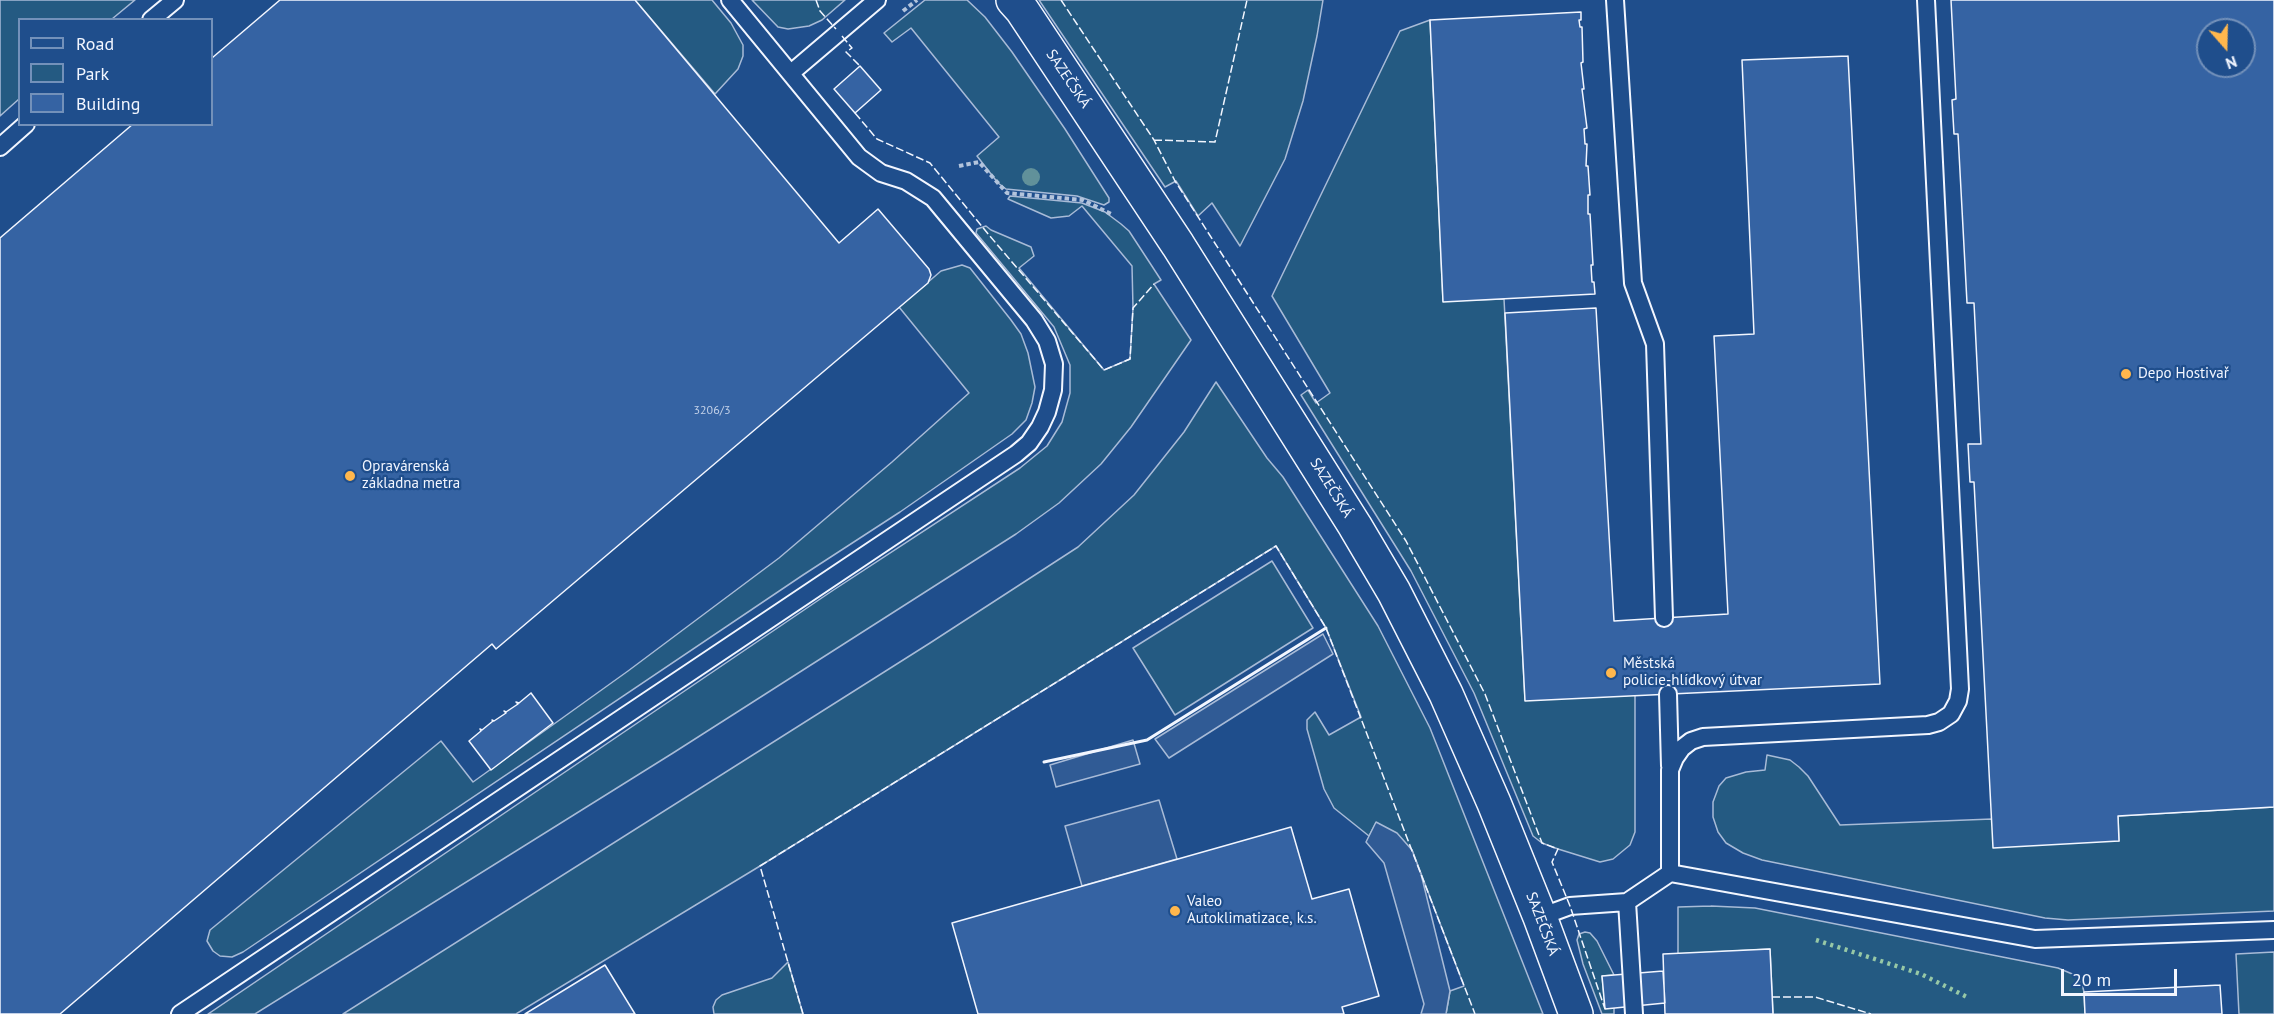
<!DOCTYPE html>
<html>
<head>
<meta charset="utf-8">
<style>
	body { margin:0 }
	#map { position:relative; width:2274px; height:1014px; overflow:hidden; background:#1f4e8c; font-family:"PT Sans",sans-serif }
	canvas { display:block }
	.legend { position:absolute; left:18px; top:18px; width:195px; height:108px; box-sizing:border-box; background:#1f4e8c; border:2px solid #7391ba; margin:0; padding:8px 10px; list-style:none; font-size:18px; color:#f2f6ff }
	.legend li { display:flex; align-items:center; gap:12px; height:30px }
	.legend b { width:30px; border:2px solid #7391ba }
	.north { position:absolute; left:2196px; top:18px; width:60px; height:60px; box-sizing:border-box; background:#1f4e8c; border:2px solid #7391ba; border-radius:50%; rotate:160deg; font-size:16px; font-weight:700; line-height:24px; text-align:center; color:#f2f6ff }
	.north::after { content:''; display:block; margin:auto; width:21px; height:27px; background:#ffb74d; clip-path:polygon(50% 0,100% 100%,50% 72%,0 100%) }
	.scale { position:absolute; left:2061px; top:969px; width:116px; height:27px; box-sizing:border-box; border:3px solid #f2f6ff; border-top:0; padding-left:8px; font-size:18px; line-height:21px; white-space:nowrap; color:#f2f6ff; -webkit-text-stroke:4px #1f4e8c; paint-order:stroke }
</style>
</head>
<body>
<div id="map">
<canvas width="2274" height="1014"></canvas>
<ul class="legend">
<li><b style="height:8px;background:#1f4e8c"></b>Road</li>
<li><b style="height:16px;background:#245a82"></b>Park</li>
<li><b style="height:16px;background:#3563a3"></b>Building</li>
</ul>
<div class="north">N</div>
<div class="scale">20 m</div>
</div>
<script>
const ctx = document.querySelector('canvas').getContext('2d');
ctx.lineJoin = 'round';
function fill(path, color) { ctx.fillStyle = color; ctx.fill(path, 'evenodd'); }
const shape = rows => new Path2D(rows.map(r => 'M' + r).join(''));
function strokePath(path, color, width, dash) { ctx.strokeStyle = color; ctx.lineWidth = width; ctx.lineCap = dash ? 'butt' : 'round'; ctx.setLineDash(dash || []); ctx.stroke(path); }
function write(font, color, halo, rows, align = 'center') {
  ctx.font = font + ' "PT Sans",sans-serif'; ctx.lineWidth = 4.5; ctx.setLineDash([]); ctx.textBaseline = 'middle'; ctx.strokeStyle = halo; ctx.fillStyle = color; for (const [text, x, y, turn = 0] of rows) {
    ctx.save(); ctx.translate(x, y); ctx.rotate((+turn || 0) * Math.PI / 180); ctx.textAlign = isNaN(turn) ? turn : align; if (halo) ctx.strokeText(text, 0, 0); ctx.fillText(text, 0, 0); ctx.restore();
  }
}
const green = shape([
	[0,0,135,0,112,19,20,20,19,99,0,116,0,0],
	[635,0,712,0,731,23,743,45,743,56,738,69,715,94,635,0],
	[752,0,845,0,822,20,809,26,788,29,778,27,752,0],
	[925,0,967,0,985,17,1012,52,1065,129,1109,198,1109,202,1104,205,1077,196,1006,189,998,183,977,156,999,137,911,28,892,42,884,33,925,0],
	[1039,0,1323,0,1317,36,1303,101,1285,159,1240,246,1212,203,1198,216,1176,181,1165,187,1039,0],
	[1430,20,1443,301,1504,299,1525,700,1635,695,1635,832,1630,845,1613,859,1600,862,1558,849,1542,843,1533,836,1474,693,1411,571,1301,395,1308,390,1316,403,1330,393,1272,296,1400,31,1430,20],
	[1010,196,1082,203,1105,212,1121,224,1129,231,1161,280,1154,284,1191,340,1131,427,1101,464,1059,503,1016,534,673,753,255,1014,208,1014,832,591,1020,468,1047,446,1062,422,1070,393,1070,365,1054,327,976,233,977,229,986,226,991,230,1031,247,1034,256,1019,268,1104,370,1130,359,1133,308,1132,266,1082,206,1069,216,1051,218,1008,199,1010,196],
	[962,265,970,268,1011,320,1021,334,1028,353,1035,387,1032,403,1026,420,1012,434,900,512,803,575,243,952,232,957,220,956,213,951,207,941,210,930,441,741,473,782,628,671,779,558,892,462,969,393,899,307,941,271,962,265],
	[1216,382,1267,458,1283,477,1378,626,1430,728,1543,1014,1446,1014,1450,991,1464,986,1412,850,1376,823,1369,836,1334,808,1324,789,1307,729,1307,720,1315,712,1329,735,1361,717,1326,628,1276,546,760,866,516,1014,343,1014,930,643,1078,547,1134,495,1184,432,1216,382],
	[1272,561,1313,628,1175,715,1133,648,1272,561],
	[1767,755,1790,760,1799,767,1808,776,1840,825,1992,819,2119,841,2118,816,2274,807,2274,911,2068,920,2045,918,1762,860,1743,853,1726,843,1718,832,1713,817,1713,802,1719,786,1726,778,1746,772,1765,770,1767,755],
	[1711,906,1755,908,2058,968,2077,976,2081,980,2084,992,2085,1014,1773,1014,1770,949,1678,954,1678,907,1711,906],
	[1585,932,1590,933,1597,941,1614,975,1602,976,1605,1008,1614,1007,1614,1014,1602,1014,1583,964,1577,940,1579,934,1585,932],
	[2274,952,2274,1014,2239,1014,2236,954,2274,952],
	[788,962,803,1014,714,1014,713,1007,716,1000,722,995,772,978,788,962]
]);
const parking = shape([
	[1323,634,1333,654,1169,758,1155,739,1323,634],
	[1133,740,1140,764,1056,787,1050,765,1133,740],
	[1159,800,1177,859,1082,886,1065,826,1159,800],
	[1376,822,1397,833,1412,850,1421,874,1450,991,1446,1014,1421,1014,1424,1004,1384,863,1366,842,1376,822]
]);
const building = shape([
	[280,0,635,0,839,243,878,209,929,269,931,275,928,283,496,649,492,644,60,1014,0,1014,0,238,133,124,212,124,212,58,280,0],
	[1951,0,2274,0,2274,807,2118,816,2119,841,1993,848,1974,482,1970,482,1968,444,1981,444,1974,303,1967,303,1958,134,1954,134,1952,100,1956,99,1951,0],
	[2208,30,2244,30,2244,66,2208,66,2208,30],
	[1581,12,1581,20,1579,20,1580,27,1582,27,1583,62,1581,63,1584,89,1582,89,1587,128,1584,129,1585,144,1587,144,1586,166,1588,166,1590,195,1588,195,1588,214,1590,214,1593,265,1591,265,1592,282,1594,282,1595,294,1443,302,1430,20,1581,12],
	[1848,56,1880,684,1525,701,1505,313,1596,308,1614,621,1728,614,1714,336,1754,334,1742,60,1848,56],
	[860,66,881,90,855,113,834,89,860,66],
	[531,693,553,723,491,770,469,741,481,731,480,729,482,730,493,721,492,720,494,721,506,713,504,711,506,712,518,704,516,702,519,703,531,693],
	[1291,827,1312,899,1349,889,1379,996,1342,1007,1344,1014,978,1014,952,923,1291,827],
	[1770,949,1773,1014,1665,1014,1663,954,1770,949],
	[605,965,635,1014,525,1014,605,965],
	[1663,971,1665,1003,1605,1009,1602,976,1663,971],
	[2220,985,2222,1014,2085,1014,2084,992,2220,985]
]);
const path = shape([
	[903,11,917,0],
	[959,166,979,162,1007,193,1083,200,1113,215]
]);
const service = shape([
	[1615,0,1633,283,1655,344,1664,618],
	[151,20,175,0],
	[791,73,877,0],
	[0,147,26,124],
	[1668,694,1670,766],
	[1670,873,1670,770,1675,758,1682,748,1691,741,1703,737,1928,725,1939,722,1951,714,1958,701,1960,689,1926,0],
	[1627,902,1634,1014],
	[1540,917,1570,906,1627,902,1670,873,2035,939,2274,930],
	[180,1014,1016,454,1029,443,1040,427,1047,412,1053,390,1054,364,1047,341,1034,320,933,198,906,181,881,173,859,157,730,0]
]);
const minor = shape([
	[1013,0,1022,10,1178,245,1355,526,1394,592,1446,694,1494,803,1540,917,1576,1014]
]);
const hedge = shape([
	[1816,940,1921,974,1967,997]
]);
const fence = shape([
	[816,0,820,11,836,29],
	[1061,0,1154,140,1175,181,1406,541,1485,694,1542,843,1558,849,1552,862,1570,906,1605,1009],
	[842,36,852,48,846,52,860,66],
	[855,113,877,139,930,163,989,235,1104,370,1130,359,1133,308,1154,284],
	[1154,140,1215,142,1247,0],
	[1772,997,1815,997,1871,1014],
	[803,1014,760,866,1276,546,1326,628,1475,1014]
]);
const wall = shape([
	[1044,762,1147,740,1326,628]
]);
const trees = [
	[1031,177]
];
const markers = [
	[2126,374,6,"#ffb74d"],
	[350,476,6,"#ffb74d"],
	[1611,673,6,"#ffb74d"],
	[1175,911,6,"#ffb74d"]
];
const numberNames = [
	["3206/3",712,411]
];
const streetNames = [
	["SAZEČSKÁ",1068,79,56],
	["SAZEČSKÁ",1331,488,58],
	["SAZEČSKÁ",1542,924,69]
];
const poiNames = [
	["Depo Hostivař",2138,374],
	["Opravárenská",362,467],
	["základna metra",362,484],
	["Městská",1623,664],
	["policie-hlídkový útvar",1623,681],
	["Valeo",1187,902],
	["Autoklimatizace, k.s.",1187,919]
];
fill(green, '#245a82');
strokePath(green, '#a8bbd7', 1.5);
fill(parking, '#305b95');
strokePath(parking, '#a8bbd7', 1.5);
fill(building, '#3563a3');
strokePath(building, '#f2f6ff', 1.5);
strokePath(service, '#f2f6ff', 20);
strokePath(minor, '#f2f6ff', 36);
strokePath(path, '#b3c4dc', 4, [4.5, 3]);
strokePath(service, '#1f4e8c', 16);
strokePath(minor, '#1f4e8c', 33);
strokePath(hedge, '#97c8a6', 4.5, [3, 4.5]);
strokePath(fence, '#f2f6ff', 1.5, [8, 3]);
strokePath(wall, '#f2f6ff', 3);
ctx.fillStyle = '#61919a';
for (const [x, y] of trees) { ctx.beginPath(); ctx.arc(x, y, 9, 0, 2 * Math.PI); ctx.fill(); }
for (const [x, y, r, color] of markers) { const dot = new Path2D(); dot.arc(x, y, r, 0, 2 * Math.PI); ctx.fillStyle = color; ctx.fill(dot); strokePath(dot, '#1f4e8c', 2); }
write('12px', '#c3d1e8', null, numberNames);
write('15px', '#f2f6ff', '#1f4e8c', streetNames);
write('15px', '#f2f6ff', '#1f4e8c', poiNames, 'left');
</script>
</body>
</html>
